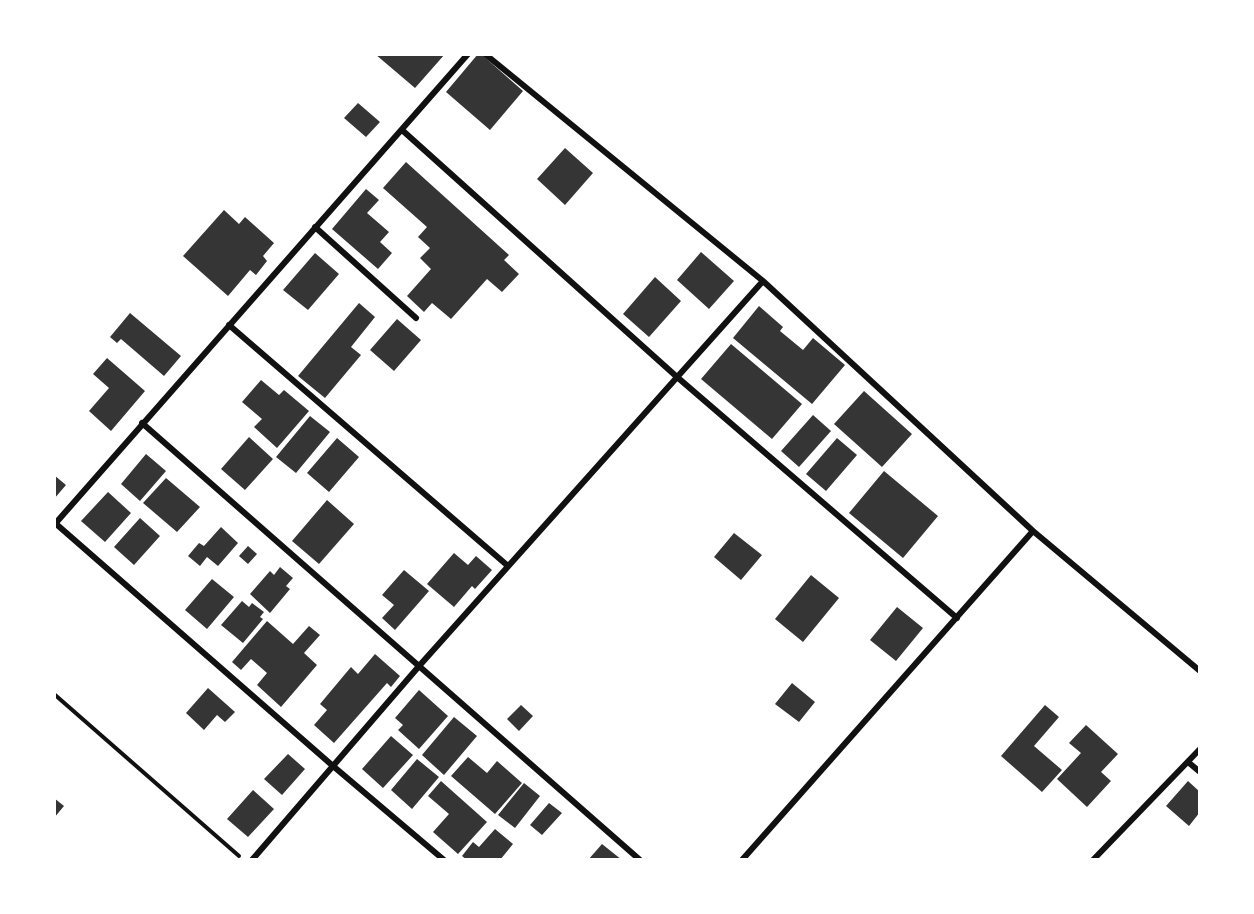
<!DOCTYPE html>
<html>
<head>
<meta charset="utf-8">
<style>
	body { margin:0 }
	#map { position:relative; width:1254px; height:914px; overflow:hidden; background:#fff; font-family:"Archivo Narrow",sans-serif }
	canvas { display:block }
	.frame { position:absolute; inset:0; border:56px solid #fff; pointer-events:none }
</style>
</head>
<body>
<div id="map">
<canvas width="1254" height="914"></canvas>
<div class="frame"></div>
</div>
<script>
const ctx = document.querySelector('canvas').getContext('2d');
ctx.lineJoin = 'round';
function fill(path, color) { ctx.fillStyle = color; ctx.fill(path, 'evenodd'); }
const shape = rows => new Path2D(rows.map(r => 'M' + r).join(''));
function strokePath(path, color, width, dash) { ctx.strokeStyle = color; ctx.lineWidth = width; ctx.lineCap = dash ? 'butt' : 'round'; ctx.setLineDash(dash || []); ctx.stroke(path); }
const building = shape([
	[375,54,445,54,415,88],
	[478,54,481,54,523,91,490,130,446,92],
	[358,103,380,122,366,137,344,118],
	[565,148,593,173,565,205,537,179],
	[406,162,509,255,504,260,519,274,502,292,487,279,451,319,432,303,424,312,407,296,431,269,420,258,430,248,418,237,427,227,383,188],
	[366,189,379,200,367,213,389,232,380,242,392,253,378,269,332,229],
	[224,210,239,224,245,217,274,243,263,256,267,261,256,275,250,270,228,296,183,256],
	[701,252,734,281,709,309,677,280],
	[315,253,339,274,308,310,283,290],
	[655,277,681,301,649,337,623,314],
	[359,303,375,317,351,347,361,355,325,398,298,376],
	[759,306,783,327,780,331,803,350,813,338,845,365,812,404,733,338],
	[130,313,181,356,164,376,121,339,117,343,110,337],
	[397,319,421,340,394,371,370,350],
	[731,344,802,404,772,439,701,379],
	[107,358,145,391,111,431,89,411,109,388,93,374],
	[261,380,279,395,284,390,309,411,277,448,254,427,262,419,242,402],
	[864,391,912,434,882,467,834,424],
	[813,415,831,431,799,467,781,451],
	[310,416,330,432,296,473,276,457],
	[249,437,273,459,245,490,221,469],
	[337,438,359,457,329,492,307,473],
	[837,438,857,455,826,491,806,474],
	[146,454,166,471,140,501,121,484],
	[884,471,938,516,903,558,849,513],
	[54,475,66,485,54,499],
	[166,478,200,507,177,532,143,503],
	[108,492,131,513,105,542,81,521],
	[327,500,354,524,319,564,292,541],
	[140,518,160,536,134,565,114,547],
	[221,527,238,543,218,566,207,557,200,566,188,556,199,543,204,546],
	[734,533,762,555,741,580,714,557],
	[248,546,257,554,248,564,239,556],
	[454,553,468,565,476,556,492,570,475,589,472,586,454,607,427,584],
	[280,567,293,578,286,586,290,589,270,613,250,594,270,571,274,575],
	[404,570,429,591,395,630,382,618,394,605,382,595],
	[811,575,839,598,803,642,775,619],
	[212,579,234,597,207,629,185,610],
	[242,601,249,607,252,603,264,612,260,617,263,619,243,643,221,625],
	[897,607,923,628,896,661,870,640],
	[267,621,293,644,309,626,320,635,304,653,317,665,281,707,257,685,267,673,251,659,241,670,232,662],
	[375,654,400,676,391,687,387,683,334,743,314,725,327,710,320,704,351,667,358,674],
	[792,683,815,702,799,722,775,704],
	[208,688,235,712,225,722,217,715,204,730,186,713],
	[419,690,448,716,419,749,398,730,403,725,395,718],
	[521,705,533,716,519,731,507,719],
	[1045,705,1059,717,1034,746,1062,770,1042,792,1001,756],
	[454,717,477,736,444,775,422,755],
	[1086,725,1118,754,1101,772,1111,781,1087,807,1057,779,1081,753,1069,743],
	[391,736,413,755,383,788,362,769],
	[288,754,305,769,282,795,264,779],
	[468,757,487,773,497,761,522,783,495,814,451,776],
	[417,759,439,777,412,809,391,790],
	[441,781,487,822,458,854,433,832,449,814,428,796],
	[1188,781,1200,792,1200,812,1189,826,1166,806],
	[524,783,540,796,515,828,498,815],
	[253,790,274,809,248,837,227,819],
	[54,798,64,806,54,818],
	[549,803,562,813,542,835,530,825],
	[495,829,513,844,500,860,467,860,462,856,473,842,479,847],
	[602,844,622,860,588,860]
]);
const path = shape([
	[54,694,239,856]
]);
const minor = shape([
	[485,54,763,281,1033,531,1200,671],
	[402,130,677,377,957,618],
	[315,227,416,318],
	[229,325,508,566],
	[142,423,640,860],
	[55,523,333,766,444,860],
	[54,525,468,54],
	[1188,762,1200,772],
	[252,860,420,665,763,281],
	[742,860,1033,531],
	[1093,860,1200,749]
]);
fill(building, '#353535');
strokePath(path, '#111', 4);
strokePath(minor, '#111', 6);
</script>
</body>
</html>
